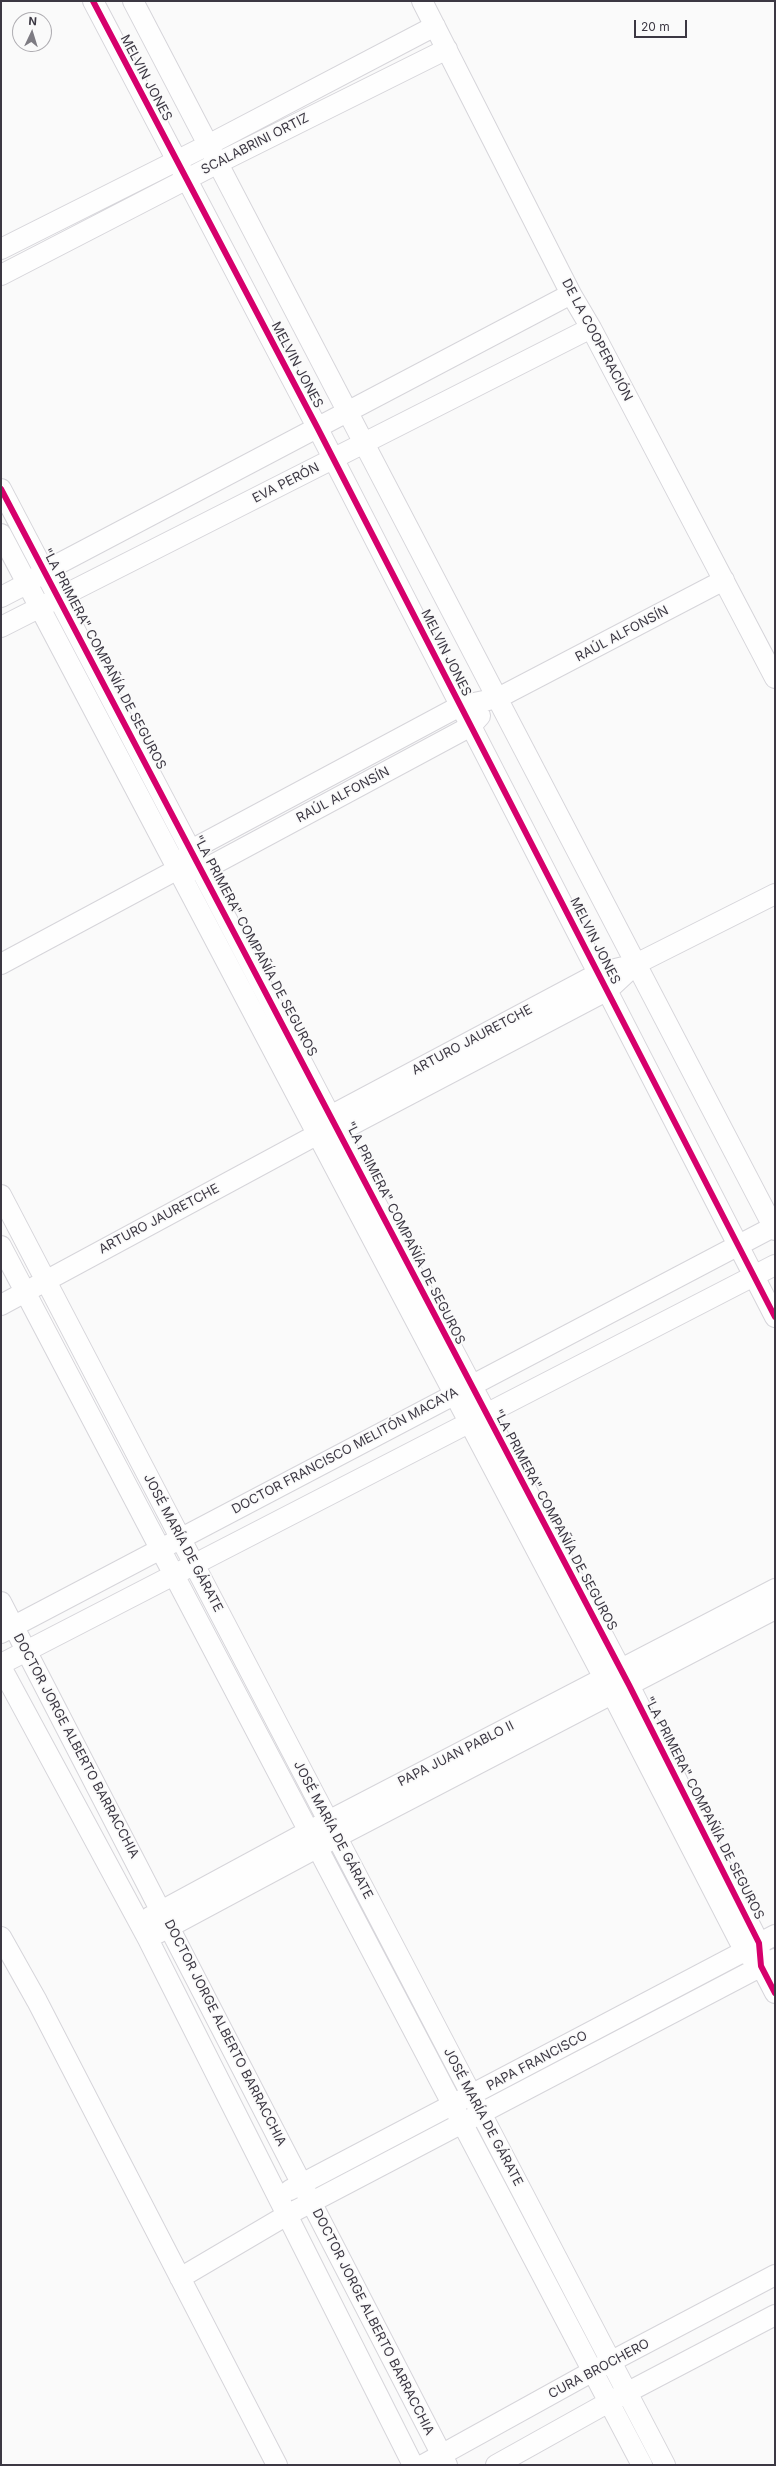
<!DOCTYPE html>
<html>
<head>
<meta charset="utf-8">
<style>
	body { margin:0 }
	#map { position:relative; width:776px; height:2466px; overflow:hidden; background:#fafafa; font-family:Inter,sans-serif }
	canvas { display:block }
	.frame { position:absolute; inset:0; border:2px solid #3c3843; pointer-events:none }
	.north { position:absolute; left:12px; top:12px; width:40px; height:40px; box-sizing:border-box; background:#fafafa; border:1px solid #aeacb1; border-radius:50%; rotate:4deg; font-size:11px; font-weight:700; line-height:16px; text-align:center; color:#3c3843 }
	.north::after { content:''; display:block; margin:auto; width:14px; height:18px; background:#7e7c83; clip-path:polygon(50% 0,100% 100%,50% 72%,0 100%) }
	.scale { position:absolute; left:634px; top:20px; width:53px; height:18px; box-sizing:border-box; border:2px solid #3c3843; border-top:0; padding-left:5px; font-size:12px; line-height:14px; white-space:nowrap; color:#3c3843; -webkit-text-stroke:3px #fafafa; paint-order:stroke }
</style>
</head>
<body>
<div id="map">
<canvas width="776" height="2466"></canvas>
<div class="frame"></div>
<div class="north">N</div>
<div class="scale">20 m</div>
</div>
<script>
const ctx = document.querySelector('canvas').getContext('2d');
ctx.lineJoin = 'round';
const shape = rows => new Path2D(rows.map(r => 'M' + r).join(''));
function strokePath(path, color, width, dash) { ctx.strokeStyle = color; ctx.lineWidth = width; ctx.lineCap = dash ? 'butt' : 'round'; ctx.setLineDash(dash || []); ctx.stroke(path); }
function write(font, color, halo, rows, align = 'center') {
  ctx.font = font + ' Inter,sans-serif'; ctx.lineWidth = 3.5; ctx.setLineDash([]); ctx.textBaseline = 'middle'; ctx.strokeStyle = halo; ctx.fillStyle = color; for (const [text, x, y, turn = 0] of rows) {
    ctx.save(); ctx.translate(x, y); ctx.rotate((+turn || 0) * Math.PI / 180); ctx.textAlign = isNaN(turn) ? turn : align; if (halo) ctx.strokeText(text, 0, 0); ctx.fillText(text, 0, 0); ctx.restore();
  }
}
const minor = shape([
	[93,1,317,427,775,1317],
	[133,1,775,1230],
	[422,1,571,294,591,328,775,678],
	[1,249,208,145,435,26],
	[1,275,218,163,447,49],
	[1,489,629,1685,759,1943,761,1966,775,1993],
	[1,534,604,1678,745,1952,761,1966],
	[1,597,28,583,45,571,571,294],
	[1,627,591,328],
	[191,870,203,870,471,726,480,716],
	[1,964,178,869,191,850,460,706,498,698,724,580],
	[324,1126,332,1115,599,973,636,964,775,894],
	[1,1195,665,2465],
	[1,1246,642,2465],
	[1,1305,318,1134,340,1131,608,990,636,964],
	[1,1602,447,2465],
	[1,1633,775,1226],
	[1,1664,775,1265],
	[1,1667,148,1939,413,2465],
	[150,1917,309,1831,775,1589],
	[158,1933,337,1837,775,1609],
	[1,1937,37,2001,277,2465],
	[290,2190,775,1935],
	[180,2278,287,2215,775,1959],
	[423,2465,593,2371,775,2275],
	[496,2465,609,2402,775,2315]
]);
const cycleway = shape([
	[93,1,317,427,775,1317],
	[1,489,629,1685,759,1943,761,1966,775,1993]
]);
const streetNames = [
	["MELVIN JONES",146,78,62],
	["SCALABRINI ORTIZ",255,144,-27],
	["DE LA COOPERACIÓN",597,340,62],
	["MELVIN JONES",297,365,62],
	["EVA PERÓN",286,483,-27],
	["RAÚL ALFONSÍN",622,634,-28],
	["MELVIN JONES",446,653,63],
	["\"LA PRIMERA\" COMPAÑÍA DE SEGUROS",104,659,62],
	["RAÚL ALFONSÍN",343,795,-28],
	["MELVIN JONES",595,941,63],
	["\"LA PRIMERA\" COMPAÑÍA DE SEGUROS",255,946,62],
	["ARTURO JAURETCHE",472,1040,-28],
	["ARTURO JAURETCHE",159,1219,-28],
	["\"LA PRIMERA\" COMPAÑÍA DE SEGUROS",405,1233,63],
	["DOCTOR FRANCISCO MELITÓN MACAYA",345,1451,-28],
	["\"LA PRIMERA\" COMPAÑÍA DE SEGUROS",555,1520,62],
	["JOSÉ MARÍA DE GÁRATE",183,1543,62],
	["DOCTOR JORGE ALBERTO BARRACCHIA",76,1746,62],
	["PAPA JUAN PABLO II",456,1754,-27],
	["\"LA PRIMERA\" COMPAÑÍA DE SEGUROS",704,1808,63],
	["JOSÉ MARÍA DE GÁRATE",333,1830,62],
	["DOCTOR JORGE ALBERTO BARRACCHIA",225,2033,63],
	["PAPA FRANCISCO",537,2061,-28],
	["JOSÉ MARÍA DE GÁRATE",483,2117,62],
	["DOCTOR JORGE ALBERTO BARRACCHIA",373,2322,63],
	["CURA BROCHERO",599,2369,-28]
];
strokePath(minor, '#d6d5da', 22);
strokePath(minor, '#fefefe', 20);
strokePath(cycleway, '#d6006c', 6);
write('13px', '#3c3843', '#fafafa', streetNames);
</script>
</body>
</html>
